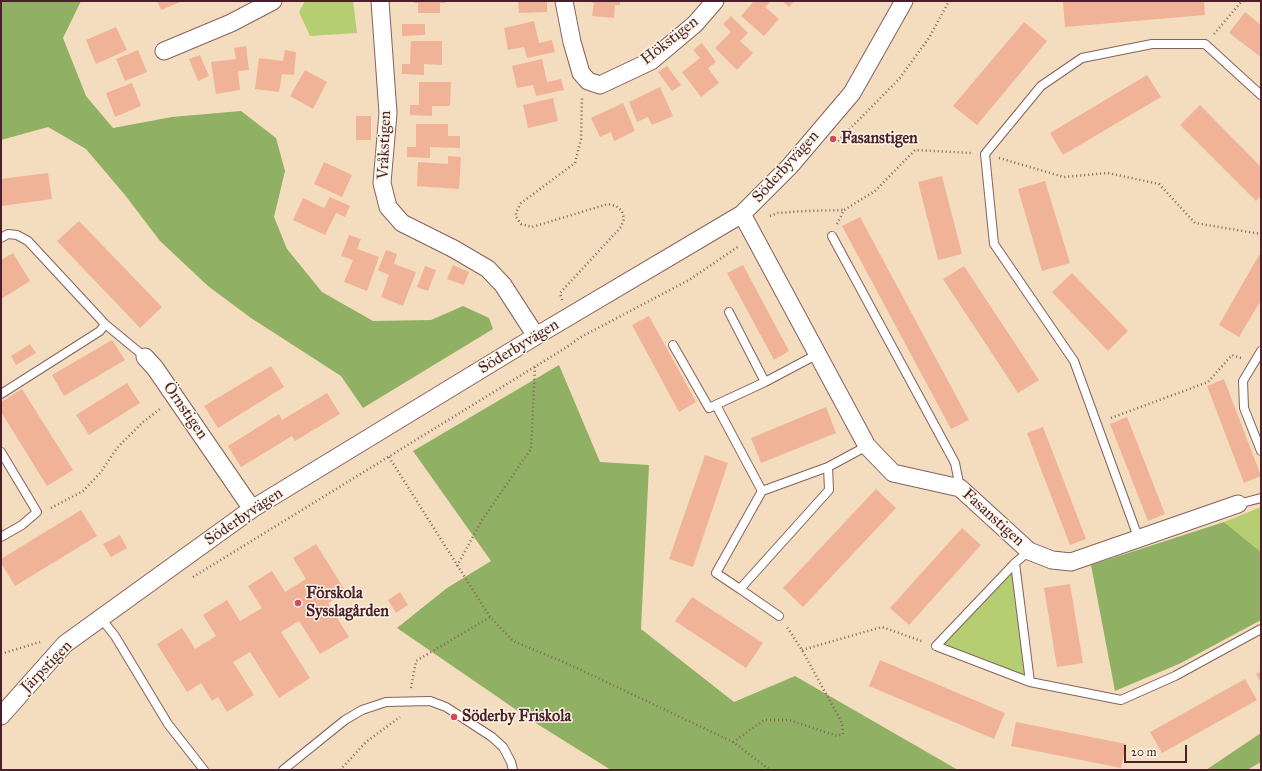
<!DOCTYPE html>
<html>
<head>
<meta charset="utf-8">
<style>
	body { margin:0 }
	#map { position:relative; width:1262px; height:771px; overflow:hidden; background:#f4dcbe; font-family:"IM FELL Great Primer",serif }
	canvas { display:block }
	.frame { position:absolute; inset:0; border:2px solid #4a1f2b; pointer-events:none }
	.scale { position:absolute; left:1124px; top:745px; width:63px; height:18px; box-sizing:border-box; border:2px solid #4a1f2b; border-top:0; padding-left:5px; font-size:12px; line-height:14px; white-space:nowrap; color:#4a1f2b; -webkit-text-stroke:3px #fcf5e5; paint-order:stroke }
</style>
</head>
<body>
<div id="map">
<canvas width="1262" height="771"></canvas>
<div class="frame"></div>
<div class="scale">20 m</div>
</div>
<script>
const ctx = document.querySelector('canvas').getContext('2d');
ctx.lineJoin = 'round';
function fill(path, color) { ctx.fillStyle = color; ctx.fill(path, 'evenodd'); }
const shape = rows => new Path2D(rows.map(r => 'M' + r).join(''));
function strokePath(path, color, width, dash) { ctx.strokeStyle = color; ctx.lineWidth = width; ctx.lineCap = dash ? 'butt' : 'round'; ctx.setLineDash(dash || []); ctx.stroke(path); }
function write(font, color, halo, rows, align = 'center') {
  ctx.font = font + ' "IM FELL Great Primer",serif'; ctx.lineWidth = 3; ctx.setLineDash([]); ctx.textBaseline = 'middle'; ctx.strokeStyle = halo; ctx.fillStyle = color; for (const [text, x, y, turn = 0] of rows) {
    ctx.save(); ctx.translate(x, y); ctx.rotate((+turn || 0) * Math.PI / 180); ctx.textAlign = isNaN(turn) ? turn : align; if (halo) ctx.strokeText(text, 0, 0); ctx.fillText(text, 0, 0); ctx.restore();
  }
}
const green = shape([
	[305,1,353,1,357,33,310,36,299,12],
	[1261,507,1261,552,1224,522],
	[1015,563,1030,682,936,646]
]);
const forest = shape([
	[1,1,81,1,63,38,86,96,113,128,172,117,241,111,276,138,285,171,274,217,287,249,322,292,373,321,431,320,463,306,489,318,493,329,363,408,341,376,251,318,208,286,160,241,125,195,86,149,48,127,1,140],
	[559,365,600,462,649,465,641,629,734,702,795,676,958,770,611,770,534,722,397,628,447,588,491,561,413,451],
	[1224,522,1261,552,1261,620,1181,663,1115,691,1091,565],
	[1261,733,1261,762,1247,770,1206,770]
]);
const building = shape([
	[157,1,183,1,161,10],
	[414,1,446,1,445,3,440,3,440,13,418,13,418,3,414,3],
	[518,1,547,1,547,12,519,13],
	[588,1,620,1,620,5,615,5,614,18,592,16,594,3],
	[754,1,771,1,765,7,779,19,764,36,741,16],
	[782,1,794,1,789,7],
	[1063,1,1204,1,1205,15,1065,27],
	[1245,12,1261,25,1261,57,1229,33],
	[731,16,748,33,740,41,753,53,737,70,715,48,731,32,723,24],
	[534,21,539,43,552,40,555,52,527,58,524,47,508,50,504,28],
	[1024,22,1047,41,977,125,953,106],
	[402,24,425,24,425,35,402,36],
	[116,27,127,50,96,64,86,40],
	[411,41,442,41,442,65,424,64,424,75,402,74,402,64,410,64],
	[702,43,716,62,708,68,719,83,701,97,682,72,700,58,693,50],
	[246,46,249,70,238,71,240,90,216,94,211,62,236,59,234,48],
	[138,50,147,72,125,81,116,59],
	[285,50,296,52,294,75,282,74,279,92,255,89,259,58,283,61],
	[200,55,209,76,198,81,189,59],
	[542,59,547,82,561,79,564,90,536,96,533,85,517,88,512,66],
	[667,66,681,85,672,91,658,72],
	[305,70,327,82,313,109,290,96],
	[1147,75,1161,97,1063,155,1050,133],
	[419,82,451,82,450,106,432,106,432,116,410,115,410,105,419,105],
	[132,83,141,106,115,117,106,93],
	[660,87,673,116,652,125,648,117,637,122,629,102],
	[553,98,558,121,528,128,523,105],
	[623,103,635,131,614,141,611,132,600,137,591,118],
	[1200,105,1261,167,1261,195,1256,201,1180,125],
	[356,116,371,116,371,140,356,140],
	[416,124,448,124,448,136,460,136,460,148,430,147,430,158,407,157,407,147,416,147],
	[448,156,461,157,459,189,417,186,418,162,448,164],
	[324,162,352,175,342,197,314,184],
	[48,173,52,199,1,206,1,179],
	[942,176,962,254,938,260,918,182],
	[1045,181,1070,263,1042,271,1018,189],
	[330,197,350,206,345,217,336,213,325,235,293,220,303,198,324,208],
	[860,217,969,420,951,429,842,226],
	[79,221,162,307,140,328,57,241],
	[349,235,361,239,357,249,379,257,367,291,344,282,353,260,341,256],
	[386,250,397,254,394,264,416,272,403,306,381,297,389,275,378,270],
	[13,253,30,281,1,299,1,260],
	[1259,255,1261,256,1261,300,1239,337,1219,325],
	[453,265,469,272,464,285,447,279],
	[743,265,789,351,774,360,727,273],
	[425,266,436,270,428,291,417,287],
	[964,266,1039,380,1018,393,943,279],
	[1072,273,1128,331,1108,351,1052,292],
	[649,316,696,402,679,412,632,325],
	[112,340,125,360,64,396,52,375],
	[30,344,36,353,16,365,11,356],
	[271,366,284,387,218,428,204,406],
	[1224,379,1261,476,1244,483,1207,386],
	[127,383,140,403,89,435,76,415],
	[22,389,73,470,47,486,1,412,1,402],
	[327,393,340,414,295,441,292,436,241,467,228,446,279,414,282,420],
	[826,407,836,433,761,463,751,438],
	[1127,417,1165,514,1148,521,1110,424],
	[1043,427,1086,539,1070,545,1027,433],
	[705,455,728,463,693,567,669,559],
	[876,489,896,508,803,607,783,588],
	[81,510,97,536,15,586,1,563,1,559],
	[962,528,981,545,909,625,890,608],
	[120,535,127,548,111,557,103,544],
	[316,544,346,592,328,603,349,637,320,654,299,621,281,632,310,678,279,698,250,652,233,662,254,695,227,712,218,697,212,701,201,683,187,692,157,644,182,628,195,649,216,636,203,615,227,600,240,621,262,608,248,586,272,571,285,592,306,579,293,558],
	[1070,584,1083,663,1057,667,1044,588],
	[400,592,408,605,396,613,388,600],
	[692,597,763,643,746,668,675,621],
	[880,660,1005,713,994,739,869,686],
	[1261,671,1261,683,1256,674],
	[1245,679,1257,700,1162,753,1150,732],
	[1016,722,1126,744,1121,768,1011,746]
]);
const path = shape([
	[1214,34,1242,1],
	[838,141,899,79,929,38,949,1],
	[999,158,1064,177,1108,173,1159,184,1195,223,1261,234],
	[770,216,778,213,805,211,844,210],
	[837,224,844,210,875,191,915,150,971,153],
	[562,300,560,293,621,227,624,219,622,211,616,206,608,204,532,227,521,224,516,217,516,212,521,203,575,163,581,139,582,98],
	[1111,418,1208,382,1232,355,1241,358],
	[389,457,490,617,513,641,566,663,733,742,770,770],
	[51,508,83,491,101,472,117,448,143,422,160,409],
	[457,566,482,520,531,449,535,366],
	[193,577,567,347,579,338,689,280,739,246],
	[802,650,882,627,924,642],
	[1,654,40,642],
	[411,688,416,661,490,617],
	[733,742,764,720,789,720,837,736,843,734,842,723,802,650,787,627],
	[340,770,366,742,400,717]
]);
const service = shape([
	[832,236,955,463,960,488],
	[1,238,8,234,17,235,28,241,105,324,145,357],
	[729,312,765,382],
	[673,345,709,408,765,382,816,355],
	[1261,351,1243,381,1244,408,1261,451],
	[1,394,100,331,105,324],
	[716,405,762,491],
	[1,452,37,512,22,525,1,537],
	[828,467,762,491,716,573,740,589,829,490,828,467,867,446],
	[1238,504,1261,498],
	[1138,537,1074,361,994,244,985,154,1041,86,1082,58,1152,44,1205,44,1261,95],
	[1029,551,1015,563,936,646,1030,682,1121,700,1175,676,1261,629],
	[1015,563,1030,682],
	[740,589,779,616],
	[100,617,115,636,168,724,204,770],
	[283,770,345,720,362,710,386,702,430,701,446,707,492,737,503,747,511,762,513,770]
]);
const minor = shape([
	[380,1,388,113,382,183,388,207,402,223,454,249,488,269,503,285,536,336],
	[564,1,572,42,581,73,588,81,600,85,651,61,695,24,715,1],
	[164,51,231,23,273,1],
	[742,214,867,446,893,473,960,488,1029,551,1052,560,1071,562,1238,504],
	[145,357,155,368,252,509],
	[1,716,65,644,252,509,536,336,742,214,790,166,852,93,904,1]
]);
const markers = [
	[833,139,4,"#d1495b"],
	[298,603,4,"#d1495b"],
	[454,717,4,"#d1495b"]
];
const streetNames = [
	["Hökstigen",670,41,-38],
	["Vråkstigen",385,145,-88],
	["Söderbyvägen",786,167,-48],
	["Söderbyvägen",519,347,-31],
	["Örnstigen",185,411,55],
	["Söderbyvägen",244,517,-34],
	["Fasanstigen",993,518,42],
	["Järpstigen",47,667,-46]
];
const poiNames = [
	["Fasanstigen",841,139],
	["Förskola",306,594],
	["Sysslagården",306,612],
	["Söderby Friskola",462,717]
];
fill(green, '#b6ce72');
fill(forest, '#90b164');
fill(building, '#f1b398');
strokePath(service, '#86615e', 10);
strokePath(minor, '#86615e', 19);
strokePath(path, '#86615e', 2.5, [1, 3]);
strokePath(service, '#fff', 8);
strokePath(minor, '#fff', 17);
for (const [x, y, r, color] of markers) { const dot = new Path2D(); dot.arc(x, y, r, 0, 2 * Math.PI); ctx.fillStyle = color; ctx.fill(dot); strokePath(dot, '#fcf5e5', 1.5); }
write('16px', '#4a1f2b', '#fcf5e5', streetNames);
write('bold 16px', '#4a1f2b', '#fcf5e5', poiNames, 'left');
</script>
</body>
</html>
